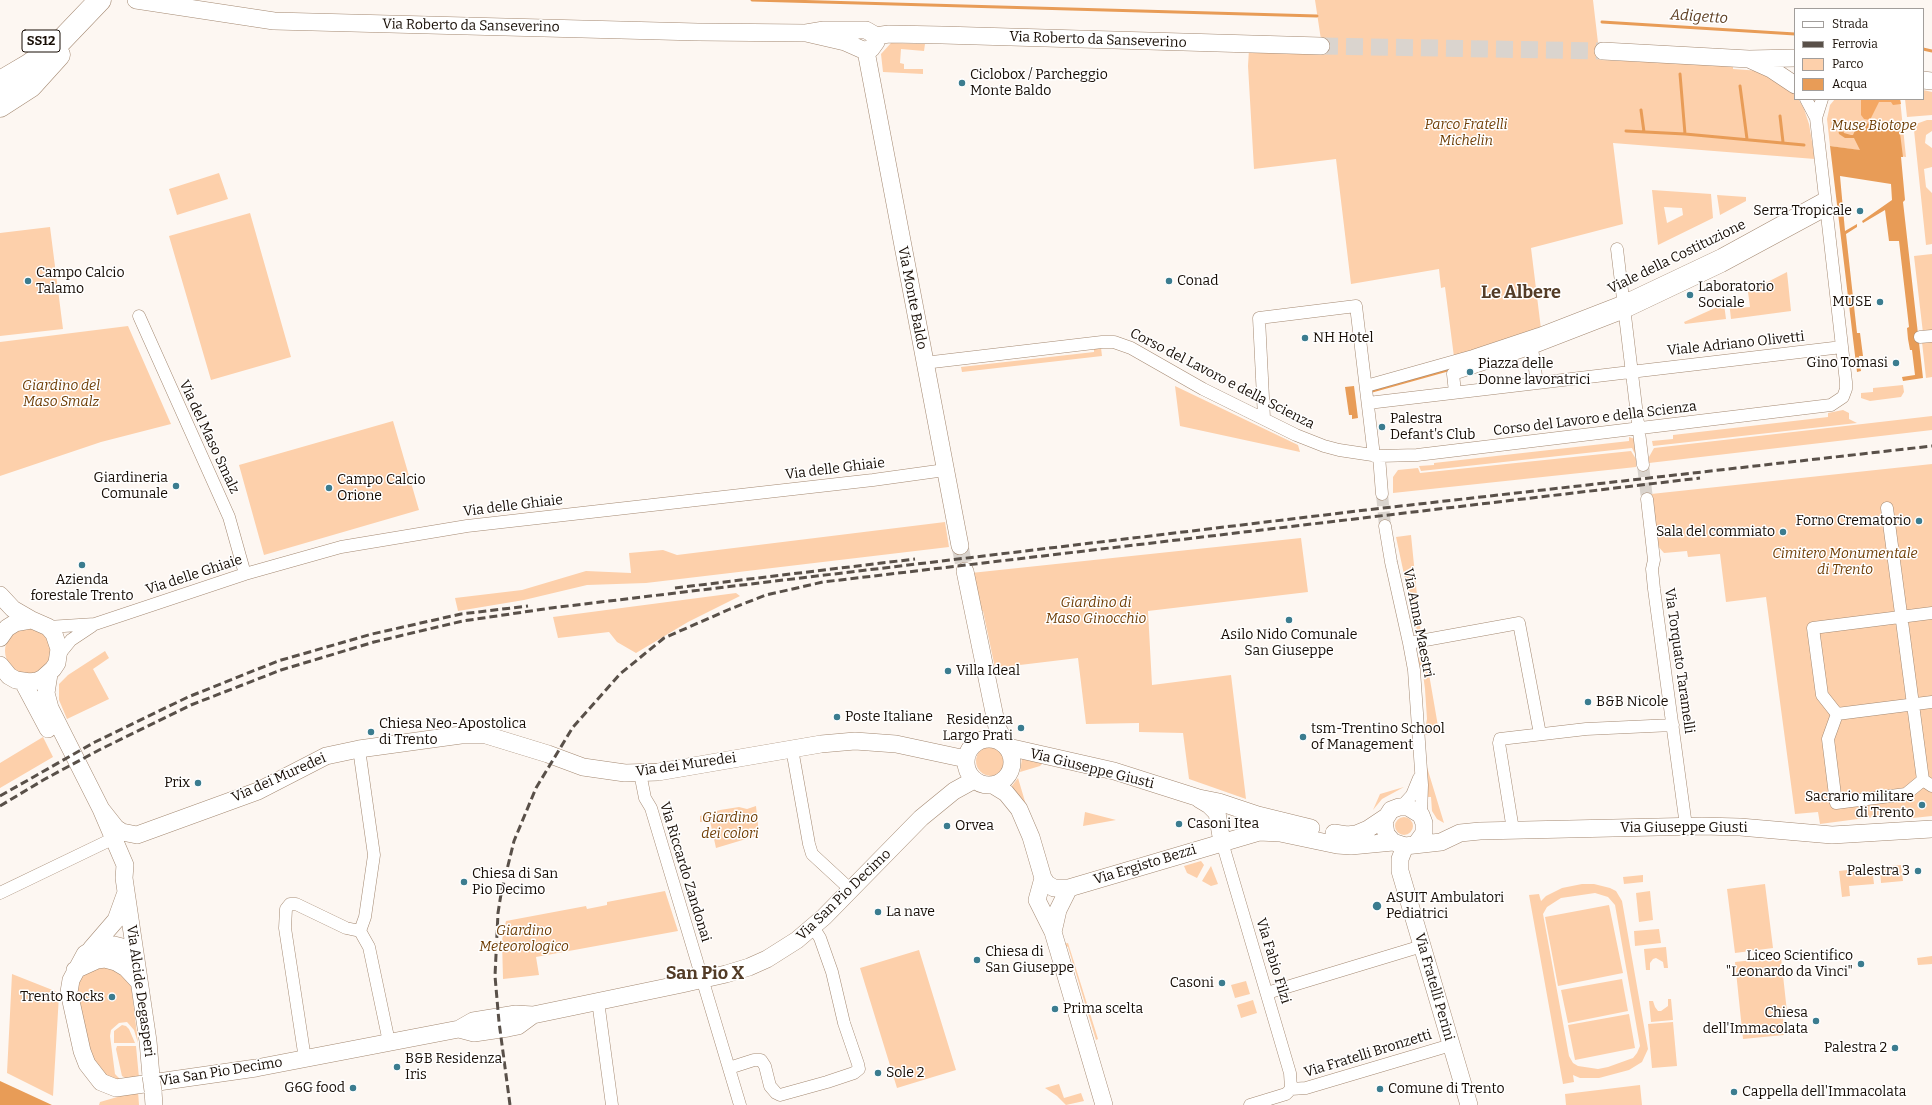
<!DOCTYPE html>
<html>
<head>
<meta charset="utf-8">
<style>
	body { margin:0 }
	#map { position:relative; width:1932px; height:1105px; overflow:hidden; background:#fdf7f2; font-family:Bitter,serif }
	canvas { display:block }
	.legend { position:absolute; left:1794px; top:8px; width:130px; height:92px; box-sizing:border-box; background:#fff; border:1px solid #a29e9b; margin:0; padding:5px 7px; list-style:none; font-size:12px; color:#170d05 }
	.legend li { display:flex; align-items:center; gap:8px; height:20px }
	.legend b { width:20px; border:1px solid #a29e9b }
</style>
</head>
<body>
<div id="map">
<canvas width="1932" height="1105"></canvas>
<ul class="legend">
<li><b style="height:5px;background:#fff"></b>Strada</li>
<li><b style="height:5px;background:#595049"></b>Ferrovia</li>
<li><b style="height:11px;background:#fdd0ab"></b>Parco</li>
<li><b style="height:11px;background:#e89c57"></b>Acqua</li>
</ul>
</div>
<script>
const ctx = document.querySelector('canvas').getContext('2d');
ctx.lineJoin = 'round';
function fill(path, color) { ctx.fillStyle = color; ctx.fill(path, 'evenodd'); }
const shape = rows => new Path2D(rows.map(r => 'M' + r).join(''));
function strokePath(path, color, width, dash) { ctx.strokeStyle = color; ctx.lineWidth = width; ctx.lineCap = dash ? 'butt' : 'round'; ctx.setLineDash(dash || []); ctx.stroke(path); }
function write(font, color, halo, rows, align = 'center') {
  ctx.font = font + ' Bitter,serif'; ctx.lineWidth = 3; ctx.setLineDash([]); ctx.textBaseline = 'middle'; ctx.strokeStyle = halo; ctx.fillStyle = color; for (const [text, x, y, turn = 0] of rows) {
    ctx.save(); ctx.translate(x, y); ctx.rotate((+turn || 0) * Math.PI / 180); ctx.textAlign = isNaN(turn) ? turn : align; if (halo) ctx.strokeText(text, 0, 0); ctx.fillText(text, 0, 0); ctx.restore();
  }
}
const green = shape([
	[1315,0,1593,0,1600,60,1733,65,1733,69,1761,71,1787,86,1795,95,1795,99,1799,100,1804,109,1809,124,1815,159,1613,143,1623,224,1531,248,1541,329,1454,357,1445,287,1441,288,1439,269,1351,284,1336,159,1254,169,1248,66,1249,49,1323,53],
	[891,43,925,44,924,51,901,49,900,63,904,64,904,69,923,69,923,74,883,72,881,54],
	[1923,90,1932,92,1932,115,1907,117,1905,99,1923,99],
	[1835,99,1900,99,1906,157,1830,146,1827,119,1830,105],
	[1927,120,1932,120,1932,131,1926,135,1925,143,1932,148,1932,167,1924,169,1926,187,1932,193,1932,244,1926,245,1914,130,1916,124],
	[219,173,228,199,177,215,169,189],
	[1652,190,1711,194,1713,218,1658,245],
	[1664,207,1682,208,1683,215,1667,223],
	[1717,195,1746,197,1746,201,1720,215],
	[250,213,291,357,211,380,169,236],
	[50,227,63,329,0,336,0,233],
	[1932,254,1932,332,1923,333,1914,256],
	[1787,272,1791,311,1731,319,1729,301,1735,298,1736,308,1750,307,1748,292],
	[1724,304,1726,319,1685,324,1684,322],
	[128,326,171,424,101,442,0,476,0,342],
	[1932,341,1932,377,1926,378,1922,342],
	[1101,348,1102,356,962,372,961,367,1094,352,1094,349],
	[1903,385,1904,392,1901,397,1870,401,1861,398,1861,393,1873,392,1873,388],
	[1175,386,1298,445,1300,452,1180,426],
	[1843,410,1849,413,1849,419,1857,423,1653,446,1652,441,1673,439,1673,435,1828,417,1828,413],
	[1932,416,1932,430,1649,463,1649,457,1654,448],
	[393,421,419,510,264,555,239,465],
	[1629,437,1635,439,1637,458,1632,448,1421,471,1419,466,1434,465,1434,463,1629,441],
	[1631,451,1636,459,1636,467,1393,493,1393,477,1398,470,1418,468,1420,473],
	[1932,464,1932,816,1913,818,1911,812,1820,824,1818,812,1795,814,1766,597,1726,602,1720,554,1688,557,1687,551,1664,553,1656,544,1651,494],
	[945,522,949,547,646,583,587,585,524,600,458,611,455,598,522,590,586,571,631,573,629,553,663,550,677,555],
	[1411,535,1421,635,1417,635,1396,537],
	[1301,538,1308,592,1148,611,1152,685,1231,675,1246,799,1189,779,1183,733,1139,732,1139,723,1086,724,1078,658,995,668,983,611,980,611,971,573],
	[736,593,740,596,688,622,636,653,617,642,609,632,558,638,553,617],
	'5 651a23 23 0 1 1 46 0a23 23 0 1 1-46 0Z',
	[1424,645,1439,732,1424,735,1427,719,1425,689,1422,667,1418,663,1417,658,1421,657,1419,646],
	[105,651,109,658,93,669,109,699,67,719,59,700,59,684,68,675],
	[43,737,53,757,0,788,0,763],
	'976 761a15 15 0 1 1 30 0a15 15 0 1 1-30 0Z',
	[1022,758,1044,762,1040,766,1020,772],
	[1426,764,1444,823,1437,819,1432,811,1431,797,1427,797],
	[1018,778,1029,815,1011,787],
	[1404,787,1382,799,1373,810,1380,794],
	[756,806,758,825,756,836,716,848,710,821,700,822,700,816,720,810,739,807,747,809],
	[1085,812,1116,820,1083,826],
	'1395 826a9 9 0 1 1 18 0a9 9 0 1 1-18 0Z',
	[1201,861,1204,865,1197,878,1187,873,1184,866],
	[1901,865,1903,881,1881,883,1880,867],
	[1211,866,1218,884,1211,886,1202,881],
	[1872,867,1874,884,1849,886,1850,896,1842,897,1839,871],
	[1643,875,1643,882,1624,884,1623,877],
	[1582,884,1594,884,1610,888,1616,891,1622,901,1648,1049,1642,1062,1629,1070,1599,1078,1580,1078,1573,1075,1574,1082,1563,1084,1529,895,1539,894,1541,901,1546,896,1562,888],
	[1595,893,1608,897,1615,905,1640,1046,1637,1053,1633,1058,1608,1067,1598,1069,1578,1066,1573,1063,1569,1056,1543,914,1547,907,1561,898],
	[1765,884,1773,948,1735,953,1727,889],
	[665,891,678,931,536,957,539,975,503,979,502,940,506,921,586,906,587,909,607,905,607,902],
	[1650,891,1653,920,1639,922,1636,893],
	[1609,905,1623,973,1558,986,1545,917],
	[1659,929,1661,943,1635,946,1634,931],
	[1068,943,1098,1039,1096,1040,1068,947,1063,944],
	[1666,947,1668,968,1664,968,1663,962,1656,958,1653,959,1650,963,1650,970,1646,970,1644,949],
	[919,950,956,1070,897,1088,860,968],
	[1932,956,1932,964,1918,965,1917,958],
	[1781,957,1787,1012,1783,1017,1784,1035,1743,1039,1735,962],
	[108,964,131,983,138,1043,134,1030,127,1022,119,1023,111,1030,110,1036,115,1074,120,1079,113,1083,94,1063,84,1026,78,992,78,984,84,973],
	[12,974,55,991,59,995,53,1096,7,1073],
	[1622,979,1628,1011,1568,1023,1561,990],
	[1246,981,1250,994,1235,998,1231,985],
	[1668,999,1671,999,1673,1020,1651,1022,1649,1001,1653,1001,1655,1007,1658,1011,1661,1011,1668,1006],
	[1253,1000,1257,1013,1241,1018,1237,1005],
	[1629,1014,1635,1048,1575,1060,1568,1025],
	[1673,1022,1677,1066,1652,1068,1648,1024],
	[122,1025,126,1026,129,1029,135,1043,114,1043,114,1031],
	[117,1046,136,1046,139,1078,127,1079,122,1076,116,1049],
	[1059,1084,1064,1098,1081,1093,1084,1101,1066,1105,1057,1096,1045,1088],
	[1640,1085,1642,1105,1566,1105,1565,1094],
	[138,1091,139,1105,99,1105,100,1102]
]);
const forest = shape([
	[1861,99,1900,99,1901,104,1893,105,1891,102,1879,102,1870,120,1864,119,1861,115]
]);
const water = shape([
	[1839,121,1844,133,1851,135,1853,135,1857,126,1864,123,1870,124,1879,131,1886,129,1889,123,1892,121,1895,122,1899,125,1903,157,1901,157,1905,200,1903,202,1923,378,1903,381,1902,377,1915,375,1912,350,1910,350,1908,339,1907,328,1909,327,1899,241,1889,241,1885,210,1863,223,1862,221,1892,200,1891,184,1840,176,1845,231,1857,224,1857,227,1846,234,1857,333,1860,333,1863,356,1859,356,1861,371,1857,372,1830,146,1860,150,1854,138,1845,138,1839,134,1837,125],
	[1354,386,1358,418,1352,419,1352,415,1349,415,1345,387],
	[0,1081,52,1105,0,1105]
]);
const stream = shape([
	[752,0,1317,16],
	[1602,22,1795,34],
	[1923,49,1932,51],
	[1680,74,1685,134],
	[1740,86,1747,139],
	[1641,110,1644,132],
	[1780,116,1783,142],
	[1626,131,1685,134,1804,145],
	[1372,391,1451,369]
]);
const streetTunnel = shape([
	[1643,465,1647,499],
	[1382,494,1385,526]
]);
const secondaryTunnel = shape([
	[1321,46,1603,51],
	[960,546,965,571]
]);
const street = shape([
	[1816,118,1822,99],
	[1617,249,1643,465],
	[139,316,229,517,245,574],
	[1920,337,1932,336],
	[1532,348,1537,383],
	[924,363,1102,342,1114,342,1131,348,1203,389,1296,435,1324,446,1339,450,1379,456,1417,455,1831,405,1843,397,1846,389,1846,382,1816,118,1806,99],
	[1366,386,1473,356,1539,334,1624,301,1721,255,1825,198],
	[1455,392,1453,374,1532,348,1625,312,1722,266,1826,210],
	[1368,403,1842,347],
	[1264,418,1259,318,1356,306,1374,456],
	[1379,456,1382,494],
	[1647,499,1654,560,1652,569,1654,589,1686,826],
	[1887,508,1923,780],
	[1385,526,1391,562,1409,643,1414,670,1422,785,1421,815],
	[1932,613,1813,628,1822,695,1837,714,1828,739,1836,803,1906,794,1923,780,1932,786],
	[48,627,95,624,245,574,341,547,467,526,873,480,945,470],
	[1409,643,1519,623,1540,734],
	[58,656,71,640,92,626],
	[1837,714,1932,702],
	[359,749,374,855,365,917,360,931],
	[792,749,809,844,812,854,851,890],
	[640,773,645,798,651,808,740,1105],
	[1402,806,1412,795,1419,778],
	[1513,830,1499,743,1500,739,1586,729,1673,725],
	[1222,842,1290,1073,1291,1089],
	[0,893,106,842],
	[360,931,369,947,389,1042],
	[1267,993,1422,946],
	[598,1001,612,1105],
	[305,1059,285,928,286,909,290,904,296,904,346,928,360,931],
	[729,1068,754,1060,761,1060,765,1066,770,1086,776,1093,780,1095,827,1082,854,1073,859,1069,858,1064,844,1023,832,972,820,938,813,927],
	[1291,1089,1306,1088,1451,1045],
	[1250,1105,1286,1094,1291,1089]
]);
const secondary = shape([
	[136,0,274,21,698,32,806,33,824,30,866,30,873,34,876,42,871,49,863,50,845,42,806,33],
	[875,36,889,34,942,35,1321,46],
	[866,51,960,546],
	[1603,51,1749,59,1795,58],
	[1751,60,1771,69,1795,85],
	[1923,80,1932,81],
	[965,571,997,727,1007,746],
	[0,595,13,609,32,620],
	[0,638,7,628,15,623,32,620,48,627,54,634,59,649,57,663,53,669,43,678,37,681,30,682,16,680,9,676,0,665],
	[49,674,46,693,50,708,101,809,125,865,124,878,148,1041,151,1076],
	[23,682,48,729],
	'966 762a23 23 0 1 1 46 0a23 23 0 1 1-46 0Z',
	[1008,747,1114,771,1199,798,1219,802,1258,815,1311,828],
	[993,785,1006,793,1019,809,1031,837,1043,878,1047,884,1054,888,1069,888,1259,832,1280,833,1337,845,1351,846,1393,842],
	[1199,799,1209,805,1217,813,1222,842],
	[101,809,116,828,122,832,137,835,258,791,326,756,359,749,461,735,486,735,548,754,583,767,625,773,658,772,821,744,855,741,896,744,966,759],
	[1334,833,1347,835,1356,834,1368,829,1386,817],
	[1416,844,1424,833,1424,823,1421,815,1408,807,1399,807,1391,810,1384,821,1386,834,1393,842,1405,846,1441,842,1460,833,1480,831,1702,826,1740,827,1832,835,1932,829],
	[1405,846,1400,859,1400,871,1469,1105],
	[1043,878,1037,900,1053,932,1104,1105],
	[1053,932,1058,910,1069,888],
	[91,949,116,920,125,895],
	[136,958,122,947,114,945,98,946,85,954,71,980,69,992,82,1051,87,1064,101,1082,116,1088,256,1068,459,1029,473,1021,516,1014,533,1015,682,984,726,974,749,967,767,959,797,940,824,917,921,818,954,791,974,780],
	[75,970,97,960,105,959,116,962,126,968,139,982],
	[459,1029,474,1033,508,1028,518,1026,533,1015],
	[153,1091,154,1105]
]);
const highway = shape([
	[0,82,29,65,56,46,100,0],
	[0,106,31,86,59,55]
]);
const rail = shape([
	[675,588,915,559],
	[0,796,95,742,188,697,278,661,372,634,461,614,528,606],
	[0,806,45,779,101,749,191,705,281,670,374,642,463,621,551,608,1366,510,1932,446],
	[510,1105,499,1022,495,976,498,913,501,894,514,841,536,788,573,727,620,674,664,638,730,609,766,595,823,582,1700,478]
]);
const secondaryBridge = shape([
	[151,1076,153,1091]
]);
const markers = [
	[962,83,4,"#3b7c8f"],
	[1860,211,4,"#3b7c8f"],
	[28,281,4,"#3b7c8f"],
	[1169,281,4,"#3b7c8f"],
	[1690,295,4,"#3b7c8f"],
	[1880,302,4,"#3b7c8f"],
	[1305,338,4,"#3b7c8f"],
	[1896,363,4,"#3b7c8f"],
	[1470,372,4,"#3b7c8f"],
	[1382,427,4,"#3b7c8f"],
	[176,486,4,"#3b7c8f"],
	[329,488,4,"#3b7c8f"],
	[1919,521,4,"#3b7c8f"],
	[1783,532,4,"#3b7c8f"],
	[82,565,4,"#3b7c8f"],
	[1289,620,4,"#3b7c8f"],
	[948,671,4,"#3b7c8f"],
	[1588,702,4,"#3b7c8f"],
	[837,717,4,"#3b7c8f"],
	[1021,728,4,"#3b7c8f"],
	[371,732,4,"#3b7c8f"],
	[1303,737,4,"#3b7c8f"],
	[198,783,4,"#3b7c8f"],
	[1922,805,4,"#3b7c8f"],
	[1179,824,4,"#3b7c8f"],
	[947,826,4,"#3b7c8f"],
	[1918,871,4,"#3b7c8f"],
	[464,882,4,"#3b7c8f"],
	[1377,906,5,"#3b7c8f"],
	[878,912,4,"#3b7c8f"],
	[977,960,4,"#3b7c8f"],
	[1861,964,4,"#3b7c8f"],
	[1222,983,4,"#3b7c8f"],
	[112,997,4,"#3b7c8f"],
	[1055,1009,4,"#3b7c8f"],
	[1816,1021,4,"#3b7c8f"],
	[1895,1048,4,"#3b7c8f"],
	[397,1067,4,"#3b7c8f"],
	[878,1073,4,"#3b7c8f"],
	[353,1088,4,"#3b7c8f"],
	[1380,1089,4,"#3b7c8f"],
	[1734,1092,4,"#3b7c8f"]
];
const shields = [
	[41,41,38]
];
const shieldNames = [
	["SS12",41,41]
];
const streetNames = [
	["Via Roberto da Sanseverino",471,26,1],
	["Via Roberto da Sanseverino",1098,40,2],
	["Viale della Costituzione",1677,257,-26],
	["Via Monte Baldo",912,298,79],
	["Viale Adriano Olivetti",1736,344,-6],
	["Corso del Lavoro e della Scienza",1222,379,27],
	["Corso del Lavoro e della Scienza",1595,419,-7],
	["Via del Maso Smalz",209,437,65],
	["Via delle Ghiaie",835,469,-7],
	["Via delle Ghiaie",513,506,-7],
	["Via delle Ghiaie",194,575,-18],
	["Via Anna Maestri",1418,623,79],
	["Via Torquato Taramelli",1679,661,82],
	["Via dei Muredei",686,765,-8],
	["Via Giuseppe Giusti",1092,769,14],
	["Via dei Muredei",279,778,-24],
	["Via Giuseppe Giusti",1684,828],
	["Via Ergisto Bezzi",1145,865,-17],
	["Via Riccardo Zandonai",685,872,73],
	["Via San Pio Decimo",844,895,-44],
	["Via Fabio Filzi",1273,961,73],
	["Via Fratelli Perini",1434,987,74],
	["Via Alcide Degasperi",140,991,82],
	["Via Fratelli Bronzetti",1368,1054,-17],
	["Via San Pio Decimo",221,1072,-9]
];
const poiNames = [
	["Ciclobox / Parcheggio",970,75],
	["Monte Baldo",970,91],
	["Serra Tropicale",1852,211,"right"],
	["Campo Calcio",36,273],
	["Talamo",36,289],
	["Conad",1177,281],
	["Laboratorio",1698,287],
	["Sociale",1698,303],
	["MUSE",1872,302,"right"],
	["NH Hotel",1313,338],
	["Gino Tomasi",1888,363,"right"],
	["Piazza delle",1478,364],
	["Donne lavoratrici",1478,380],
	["Palestra",1390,419],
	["Defant's Club",1390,435],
	["Giardineria",168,478,"right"],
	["Comunale",168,494,"right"],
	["Campo Calcio",337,480],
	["Orione",337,496],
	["Forno Crematorio",1911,521,"right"],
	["Sala del commiato",1775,532,"right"],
	["Azienda",82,580,"center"],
	["forestale Trento",82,596,"center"],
	["Asilo Nido Comunale",1289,635,"center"],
	["San Giuseppe",1289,651,"center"],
	["Villa Ideal",956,671],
	["B&B Nicole",1596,702],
	["Poste Italiane",845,717],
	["Residenza",1013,720,"right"],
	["Largo Prati",1013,736,"right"],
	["Chiesa Neo-Apostolica",379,724],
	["di Trento",379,740],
	["tsm-Trentino School",1311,729],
	["of Management",1311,745],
	["Prix",190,783,"right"],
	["Sacrario militare",1914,797,"right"],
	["di Trento",1914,813,"right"],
	["Casoni Itea",1187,824],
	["Orvea",955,826],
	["Palestra 3",1910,871,"right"],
	["Chiesa di San",472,874],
	["Pio Decimo",472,890],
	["ASUIT Ambulatori",1386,898],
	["Pediatrici",1386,914],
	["La nave",886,912],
	["Chiesa di",985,952],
	["San Giuseppe",985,968],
	["Liceo Scientifico",1853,956,"right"],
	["\"Leonardo da Vinci\"",1853,972,"right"],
	["Casoni",1214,983,"right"],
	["Trento Rocks",104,997,"right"],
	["Prima scelta",1063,1009],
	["Chiesa",1808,1013,"right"],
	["dell'Immacolata",1808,1029,"right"],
	["Palestra 2",1887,1048,"right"],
	["B&B Residenza",405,1059],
	["Iris",405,1075],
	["Sole 2",886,1073],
	["G6G food",345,1088,"right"],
	["Comune di Trento",1388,1089],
	["Cappella dell'Immacolata",1742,1092]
];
const parkNames = [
	["Parco Fratelli",1466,125],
	["Michelin",1466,141],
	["Muse Biotope",1874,126],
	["Giardino del",61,386],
	["Maso Smalz",61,402],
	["Cimitero Monumentale",1845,554],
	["di Trento",1845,570],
	["Giardino di",1096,603],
	["Maso Ginocchio",1096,619],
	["Giardino",730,818],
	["dei colori",730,834],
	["Giardino",524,931],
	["Meteorologico",524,947]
];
const waterNames = [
	["Adigetto",1699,17,4]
];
const districtNames = [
	["Le Albere",1521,293],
	["San Pio X",705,974]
];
fill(green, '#fdd0ab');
fill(forest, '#f4a763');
fill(water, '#e89c57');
strokePath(stream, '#e89c57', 3);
strokePath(streetTunnel, '#dad4ce', 12, [12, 6]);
strokePath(secondaryTunnel, '#dad4ce', 17, [17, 8]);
strokePath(street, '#a48972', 13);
strokePath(secondary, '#a48972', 18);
strokePath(highway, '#a48972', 23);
strokePath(street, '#fff', 12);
strokePath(secondary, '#fff', 17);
strokePath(highway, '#fff', 22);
strokePath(rail, '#595049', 3, [8, 4]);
strokePath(secondaryBridge, '#a48972', 18, []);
strokePath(secondaryBridge, '#fff', 17);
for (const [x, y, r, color] of markers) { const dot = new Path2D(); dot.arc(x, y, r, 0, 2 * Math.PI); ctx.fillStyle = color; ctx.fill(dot); strokePath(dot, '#fff', 1.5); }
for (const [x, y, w] of shields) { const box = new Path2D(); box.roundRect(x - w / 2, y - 11, w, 22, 3); ctx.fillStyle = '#fff'; ctx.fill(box); strokePath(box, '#170d05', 1); }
write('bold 13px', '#170d05', null, shieldNames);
write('14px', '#170d05', '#fff', streetNames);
write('14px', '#170d05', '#fff', poiNames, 'left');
write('italic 14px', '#6f3e06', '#fff', parkNames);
write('italic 15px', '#5d3d20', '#fff', waterNames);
write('bold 18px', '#533c27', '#fff', districtNames);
</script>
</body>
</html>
